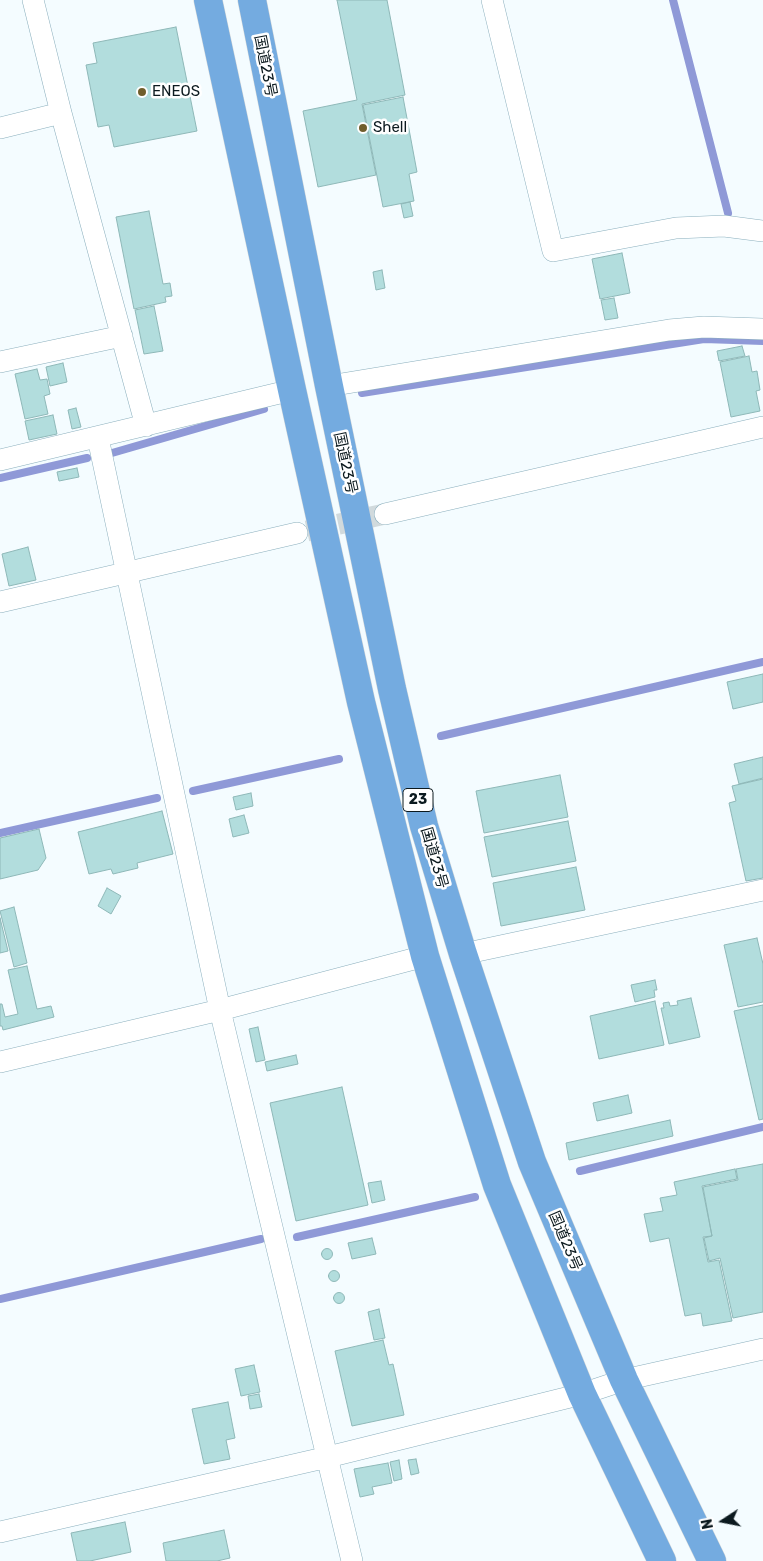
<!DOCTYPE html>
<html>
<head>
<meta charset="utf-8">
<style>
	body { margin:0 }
	#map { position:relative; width:763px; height:1561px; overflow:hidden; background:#f4fcff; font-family:Rubik,sans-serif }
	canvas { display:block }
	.north { position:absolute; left:698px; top:1496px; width:50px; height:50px; -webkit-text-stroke:4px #fff; paint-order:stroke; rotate:259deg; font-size:14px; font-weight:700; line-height:20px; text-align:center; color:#0c1a1f }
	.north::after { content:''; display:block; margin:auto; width:18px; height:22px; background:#0c1a1f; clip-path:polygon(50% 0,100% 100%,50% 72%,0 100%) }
</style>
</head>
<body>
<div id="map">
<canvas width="763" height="1561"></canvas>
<div class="north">N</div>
</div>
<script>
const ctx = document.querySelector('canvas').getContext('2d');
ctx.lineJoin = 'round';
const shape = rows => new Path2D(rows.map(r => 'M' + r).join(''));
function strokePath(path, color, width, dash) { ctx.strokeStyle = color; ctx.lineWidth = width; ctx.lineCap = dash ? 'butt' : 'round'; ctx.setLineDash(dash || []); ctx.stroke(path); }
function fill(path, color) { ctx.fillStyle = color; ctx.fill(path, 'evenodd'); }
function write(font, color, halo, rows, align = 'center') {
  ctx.font = font + ' Rubik,"Noto Sans JP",sans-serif'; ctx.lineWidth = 5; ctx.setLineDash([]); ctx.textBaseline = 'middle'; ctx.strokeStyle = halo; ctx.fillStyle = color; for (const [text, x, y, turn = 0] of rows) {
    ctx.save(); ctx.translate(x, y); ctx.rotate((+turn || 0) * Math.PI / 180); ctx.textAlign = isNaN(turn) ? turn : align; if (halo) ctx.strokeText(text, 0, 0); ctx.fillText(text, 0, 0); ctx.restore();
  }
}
const stream = shape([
	[673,0,728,213],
	[362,393,704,339,763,341],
	[112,453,264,409],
	[0,478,87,458],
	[441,736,763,662],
	[193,791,339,759],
	[0,833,157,798],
	[580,1171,763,1127],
	[297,1237,475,1197],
	[0,1299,261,1239]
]);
const building = shape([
	[337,0,387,0,405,95,362,104,376,175,318,187,303,111,357,100,337,0],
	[176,27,197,131,114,147,109,125,98,127,86,65,97,63,93,43,176,27],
	[403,97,417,172,409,174,414,201,383,207,363,105,403,97],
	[410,202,413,216,404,218,401,204,410,202],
	[149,211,163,284,170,283,172,296,165,297,166,302,134,309,116,217,149,211],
	[622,253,630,293,600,299,592,259,622,253],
	[382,270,385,288,376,290,373,272,382,270],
	[614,298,618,318,605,320,601,300,614,298],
	[154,306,163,351,144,354,135,310,154,306],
	[742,346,745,356,719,361,717,351,742,346],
	[749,356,752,372,757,371,760,390,756,391,760,411,731,417,720,362,749,356],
	[63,363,67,382,50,386,46,367,63,363],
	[37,369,40,380,47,379,50,394,44,396,48,414,25,419,15,374,37,369],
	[76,408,81,427,72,429,68,410,76,408],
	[53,415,57,434,29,440,25,421,53,415],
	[77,468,79,477,59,481,57,472,77,468],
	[28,547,36,580,9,586,2,554,28,547],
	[763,674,763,702,733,709,727,682,763,674],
	[763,757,763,778,739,784,734,764,763,757],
	[560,775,568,817,484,833,476,791,560,775],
	[763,779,763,878,746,881,729,803,736,801,732,786,763,779],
	[251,793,253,806,236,810,233,797,251,793],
	[162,811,173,854,137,863,138,868,113,874,111,869,89,874,78,832,162,811],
	[244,815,249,833,233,837,229,819,244,815],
	[568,821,576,861,492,877,484,837,568,821],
	[39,829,46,858,38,870,0,879,0,838,39,829],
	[576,867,585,910,501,926,493,883,576,867],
	[107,888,121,896,111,914,98,906,107,888],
	[14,907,27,963,14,967,0,911,14,907],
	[0,918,8,951,0,953,0,918],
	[757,938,763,964,763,1002,738,1007,724,945,757,938],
	[27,966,37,1009,51,1006,54,1017,3,1030,2,1026,0,1026,0,1004,2,1004,5,1017,18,1014,8,970,27,966],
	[655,980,657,990,654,990,655,997,635,1002,631,985,655,980],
	[691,998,700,1037,669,1044,661,1008,664,1008,663,1003,669,1002,670,1006,678,1005,677,1001,691,998],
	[655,1001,664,1045,599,1059,590,1016,655,1001],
	[763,1005,763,1119,759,1120,734,1011,763,1005],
	[258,1027,265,1060,256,1062,249,1029,258,1027],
	[296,1055,298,1064,267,1071,265,1062,296,1055],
	[342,1087,368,1205,296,1221,270,1103,342,1087],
	[628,1095,632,1113,597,1121,593,1103,628,1095],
	[670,1120,673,1136,569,1160,566,1143,670,1120],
	[763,1164,763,1312,733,1318,720,1258,709,1261,704,1238,712,1236,703,1187,738,1180,736,1169,763,1164],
	[735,1169,737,1179,702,1186,712,1236,703,1237,708,1262,719,1260,732,1321,703,1326,701,1313,685,1316,669,1238,650,1242,644,1214,663,1211,660,1198,677,1195,674,1182,735,1169],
	[381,1181,385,1200,372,1203,368,1183,381,1181],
	[372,1238,376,1254,352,1259,348,1243,372,1238],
	'321.5 1254a5.5 5.5 0 1 1 11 0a5.5 5.5 0 1 1-11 0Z',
	'328.5 1276a5.5 5.5 0 1 1 11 0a5.5 5.5 0 1 1-11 0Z',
	'333.5 1298a5.5 5.5 0 1 1 11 0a5.5 5.5 0 1 1-11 0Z',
	[379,1309,385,1338,374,1340,368,1312,379,1309],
	[383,1340,389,1365,393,1364,404,1415,352,1426,335,1351,383,1340],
	[254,1365,260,1392,241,1396,235,1369,254,1365],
	[259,1394,262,1407,250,1409,248,1396,259,1394],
	[228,1402,235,1438,226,1440,230,1459,204,1464,192,1409,228,1402],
	[416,1459,419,1473,411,1475,408,1460,416,1459],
	[399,1460,402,1479,394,1481,390,1462,399,1460],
	[388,1463,392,1483,372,1487,374,1494,360,1497,354,1469,388,1463],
	[125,1522,131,1552,90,1561,77,1561,71,1533,125,1522],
	[224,1530,230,1558,217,1561,166,1561,163,1543,224,1530]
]);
const minorTunnel = shape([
	[307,531,385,514]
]);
const minor = shape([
	[33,0,61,113,146,426],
	[492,0,553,251,676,228,724,226,763,231],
	[0,128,61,113],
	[0,362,122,336],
	[329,386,669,330,704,327,763,329],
	[98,438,220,1010,352,1561],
	[0,460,292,390],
	[385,514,763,427],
	[0,602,297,533],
	[463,954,763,890],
	[0,1062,220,1010,425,956],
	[0,1532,328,1457,582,1394,624,1380,763,1349]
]);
const trunk = shape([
	[208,0,292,390,361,702,425,956,497,1185,582,1394,662,1561],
	[252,0,329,386,392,689,424,826,463,954,532,1162,624,1380,712,1561]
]);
const markers = [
	[142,92,5,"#705e2c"],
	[363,128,5,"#705e2c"]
];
const shields = [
	[418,800,30]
];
const shieldNames = [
	["23",418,800]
];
const streetNames = [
	["国道23号",265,66,79],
	["国道23号",345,463,78],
	["国道23号",434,858,74],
	["国道23号",565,1241,67]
];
const poiNames = [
	["ENEOS",152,92],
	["Shell",373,128]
];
strokePath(stream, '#8f99d7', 8);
fill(building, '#b2dddd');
strokePath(building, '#8eb8b8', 1);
strokePath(minorTunnel, '#d1dadd', 21, [21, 11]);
strokePath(minor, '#8bafbd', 22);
strokePath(trunk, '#d3d6d7', 29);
strokePath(minor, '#fff', 21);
strokePath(trunk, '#74abe0', 28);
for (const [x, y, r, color] of markers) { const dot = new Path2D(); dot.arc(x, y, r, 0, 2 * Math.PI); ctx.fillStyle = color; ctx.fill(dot); strokePath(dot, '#fff', 2); }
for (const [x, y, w] of shields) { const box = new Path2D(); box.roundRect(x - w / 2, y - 11.5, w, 23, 4); ctx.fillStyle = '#fff'; ctx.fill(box); strokePath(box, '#0c1a1f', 1); }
write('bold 14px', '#0c1a1f', null, shieldNames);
write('15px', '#0c1a1f', '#fff', streetNames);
write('15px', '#0c1a1f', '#fff', poiNames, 'left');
</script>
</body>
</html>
